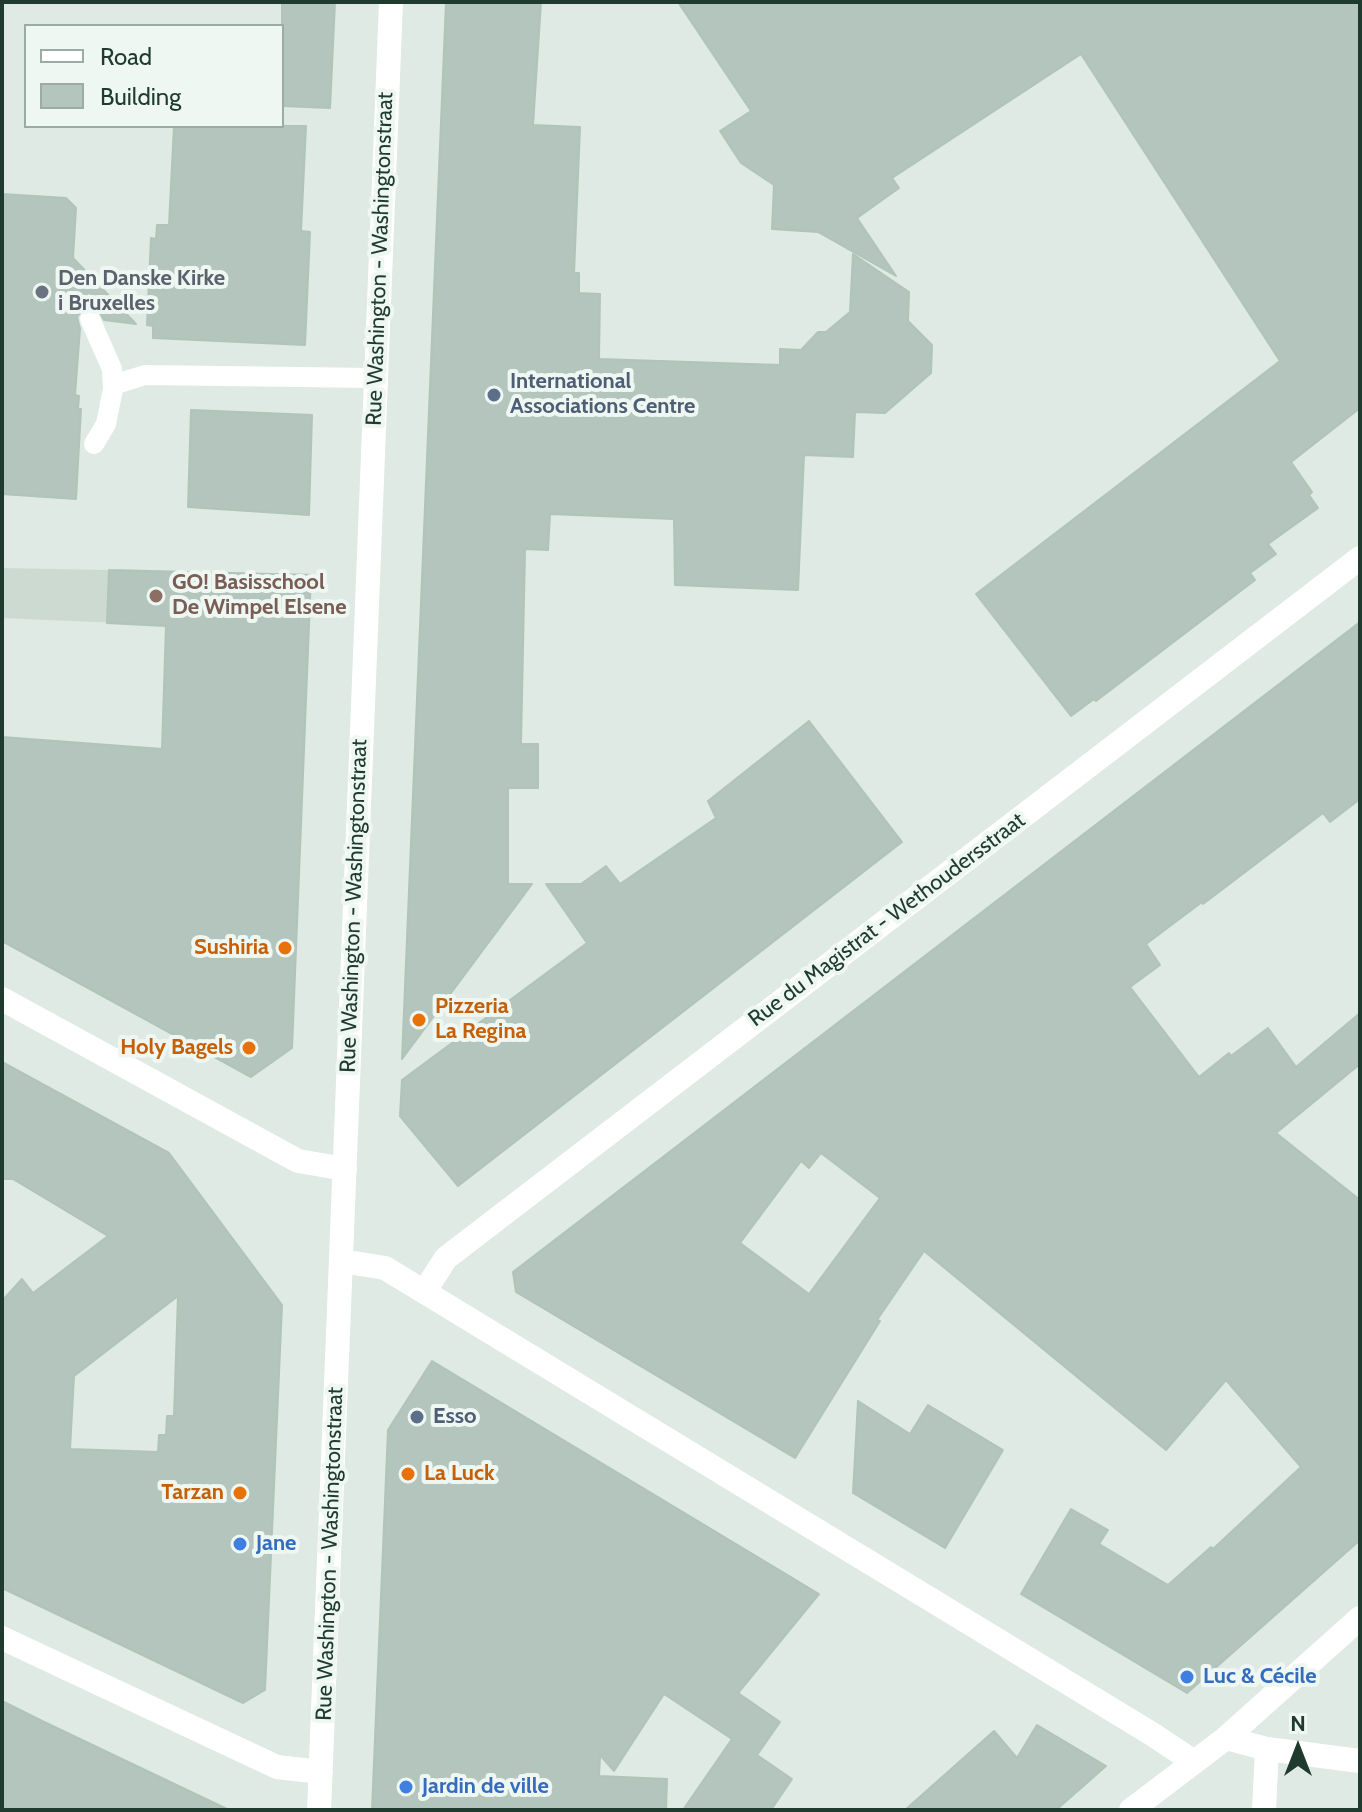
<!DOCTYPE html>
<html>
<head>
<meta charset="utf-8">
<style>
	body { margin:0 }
	#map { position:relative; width:1362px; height:1812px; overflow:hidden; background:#deeae3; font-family:Cabin,sans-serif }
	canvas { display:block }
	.frame { position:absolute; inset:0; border:4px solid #1f3b2f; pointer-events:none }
	.legend { position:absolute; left:24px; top:24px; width:260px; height:104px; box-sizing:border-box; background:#eef7f2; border:2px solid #9baca4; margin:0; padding:10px 14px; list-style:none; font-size:24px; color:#1f3b2f }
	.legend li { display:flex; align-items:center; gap:16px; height:40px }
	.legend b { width:40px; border:2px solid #9baca4 }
	.north { position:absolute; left:1258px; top:1708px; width:80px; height:80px; -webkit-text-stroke:6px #eef7f2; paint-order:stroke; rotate:0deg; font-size:22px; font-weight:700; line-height:32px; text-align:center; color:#1f3b2f }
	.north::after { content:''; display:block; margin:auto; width:28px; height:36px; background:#1f3b2f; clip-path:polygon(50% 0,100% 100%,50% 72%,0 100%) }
</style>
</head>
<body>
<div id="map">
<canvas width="1362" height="1812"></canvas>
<div class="frame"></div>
<ul class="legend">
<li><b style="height:10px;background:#fff"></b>Road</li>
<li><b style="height:22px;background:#b3c5bc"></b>Building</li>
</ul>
<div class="north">N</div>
</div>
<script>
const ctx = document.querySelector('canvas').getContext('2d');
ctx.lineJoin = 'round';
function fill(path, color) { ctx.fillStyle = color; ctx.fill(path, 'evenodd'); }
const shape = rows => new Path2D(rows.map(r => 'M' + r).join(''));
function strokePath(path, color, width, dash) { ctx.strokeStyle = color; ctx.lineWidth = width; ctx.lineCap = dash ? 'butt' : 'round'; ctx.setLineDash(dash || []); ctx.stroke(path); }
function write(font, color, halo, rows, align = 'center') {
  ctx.font = font + ' Cabin,sans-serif'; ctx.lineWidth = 8; ctx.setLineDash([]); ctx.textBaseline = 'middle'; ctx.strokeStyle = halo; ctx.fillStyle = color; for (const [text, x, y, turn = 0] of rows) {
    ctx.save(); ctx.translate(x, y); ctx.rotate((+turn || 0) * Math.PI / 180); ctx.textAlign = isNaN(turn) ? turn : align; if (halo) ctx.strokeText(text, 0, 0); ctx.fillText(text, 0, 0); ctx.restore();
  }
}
const built = shape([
	[2,568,311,574,309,631,2,618]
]);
const building = shape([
	[282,2,335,2,330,108,282,106,282,2],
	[446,2,541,2,533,125,580,127,574,273,579,273,579,293,600,294,599,359,780,365,780,349,801,350,818,332,826,332,850,312,853,254,909,292,908,321,932,345,931,373,885,413,855,412,853,457,804,455,798,590,675,585,674,519,550,514,548,550,525,549,521,744,538,744,538,788,508,788,508,884,532,884,402,1059,446,2],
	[678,2,1360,2,1360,408,1291,462,1312,492,1309,495,1318,508,1268,544,1276,554,1250,573,1255,580,1096,701,1094,699,1071,716,976,594,1280,361,1081,54,892,178,899,188,857,218,896,276,818,232,772,229,774,185,741,163,720,131,751,111,678,2],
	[174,126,306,126,301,231,310,232,305,345,153,338,153,326,147,325,151,238,156,239,157,225,169,225,174,126],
	[2,194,66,198,76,208,73,258,136,324,104,320,98,309,92,306,84,308,77,317,80,329,75,395,79,396,78,409,81,409,76,499,2,494,2,194],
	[191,410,312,415,309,515,188,507,191,410],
	[109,570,311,575,292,1048,251,1077,2,941,2,737,162,749,166,626,107,623,109,570],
	[1360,622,1360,799,1330,822,1323,813,1203,904,1202,902,1146,944,1160,965,1130,987,1199,1077,1229,1053,1231,1056,1268,1028,1296,1067,1360,1013,1360,1064,1276,1133,1360,1200,1360,1540,1187,1693,1021,1594,1071,1509,1108,1530,1099,1544,1168,1585,1211,1547,1213,1549,1301,1467,1226,1380,1166,1450,924,1251,877,1320,880,1321,795,1458,516,1292,513,1272,1360,622],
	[821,1153,880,1198,809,1294,740,1243,801,1161,809,1168,821,1153],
	[809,721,902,842,458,1186,400,1116,402,1080,587,943,546,884,581,884,606,866,620,884,716,818,708,801,809,721],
	[2,1062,169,1153,282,1305,265,1690,243,1703,2,1588,2,1301,22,1279,33,1293,108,1236,13,1179,2,1179,2,1062],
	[178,1296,174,1416,167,1416,166,1435,159,1435,158,1452,70,1449,74,1376,178,1296],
	[432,1361,819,1594,738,1693,780,1722,757,1755,792,1779,771,1810,683,1810,732,1739,664,1694,614,1771,600,1755,599,1776,667,1779,666,1810,372,1810,388,1430,432,1361],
	[858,1401,910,1434,928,1405,1003,1450,945,1548,853,1493,858,1401],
	[2,1701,40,1720,229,1810,2,1810,2,1701],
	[1037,1725,1106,1766,1056,1810,905,1810,994,1731,1017,1758,1037,1725]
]);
const service = shape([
	[90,319,112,369,113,389,106,424,94,444],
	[113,385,145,375,375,378]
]);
const minor = shape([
	[2,999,298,1161,345,1169],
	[342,1261,385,1268,1152,1734,1194,1762],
	[424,1292,446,1258,1360,558],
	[2,1638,277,1767,321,1772],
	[1226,1738,1267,1749,1360,1761],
	[319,1810,391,2],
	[1131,1810,1226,1738,1360,1618],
	[1264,1810,1267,1749]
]);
const markers = [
	[42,292,8,"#6b7280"],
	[494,395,8,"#5c6f8a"],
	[156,596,8,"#8d6e63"],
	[285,948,8,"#e8710a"],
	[419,1020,8,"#e8710a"],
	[249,1048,8,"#e8710a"],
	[417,1417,8,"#5c6f8a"],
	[408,1474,8,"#e8710a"],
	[240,1493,8,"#e8710a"],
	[240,1544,8,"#3f7fe0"],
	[1187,1677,8,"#3f7fe0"],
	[406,1787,8,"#3f7fe0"]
];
const streetNames = [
	["Rue Washington - Washingtonstraat",380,259,-88],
	["Rue Washington - Washingtonstraat",354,906,-88],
	["Rue du Magistrat - Wethoudersstraat",887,920,-37],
	["Rue Washington - Washingtonstraat",330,1554,-88]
];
const worshipNames = [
	["Den Danske Kirke",58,279],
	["i Bruxelles",58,304]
];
const serviceNames = [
	["International",510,382],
	["Associations Centre",510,407],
	["Esso",433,1417]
];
const educationNames = [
	["GO! Basisschool",172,583],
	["De Wimpel Elsene",172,608]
];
const foodNames = [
	["Sushiria",269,948],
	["Pizzeria",435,1007,"left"],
	["La Regina",435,1032,"left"],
	["Holy Bagels",233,1048],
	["La Luck",424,1474,"left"],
	["Tarzan",224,1493]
];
const shopNames = [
	["Jane",256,1544],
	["Luc & Cécile",1203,1677],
	["Jardin de ville",422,1787]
];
fill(built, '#ccdad2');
fill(building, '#b3c5bc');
strokePath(building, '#b0c4b9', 2);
strokePath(service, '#fff', 20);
strokePath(minor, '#fff', 24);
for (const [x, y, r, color] of markers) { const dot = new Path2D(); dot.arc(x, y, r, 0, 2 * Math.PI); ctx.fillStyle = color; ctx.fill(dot); strokePath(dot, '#eef7f2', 3); }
write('22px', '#1f3b2f', '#eef7f2', streetNames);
write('bold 22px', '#5b616d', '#eef7f2', worshipNames, 'left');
write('bold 22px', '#4e5e75', '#eef7f2', serviceNames, 'left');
write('bold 22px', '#785e54', '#eef7f2', educationNames, 'left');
write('bold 22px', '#c56008', '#eef7f2', foodNames, 'right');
write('bold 22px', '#366cbe', '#eef7f2', shopNames, 'left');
</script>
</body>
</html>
